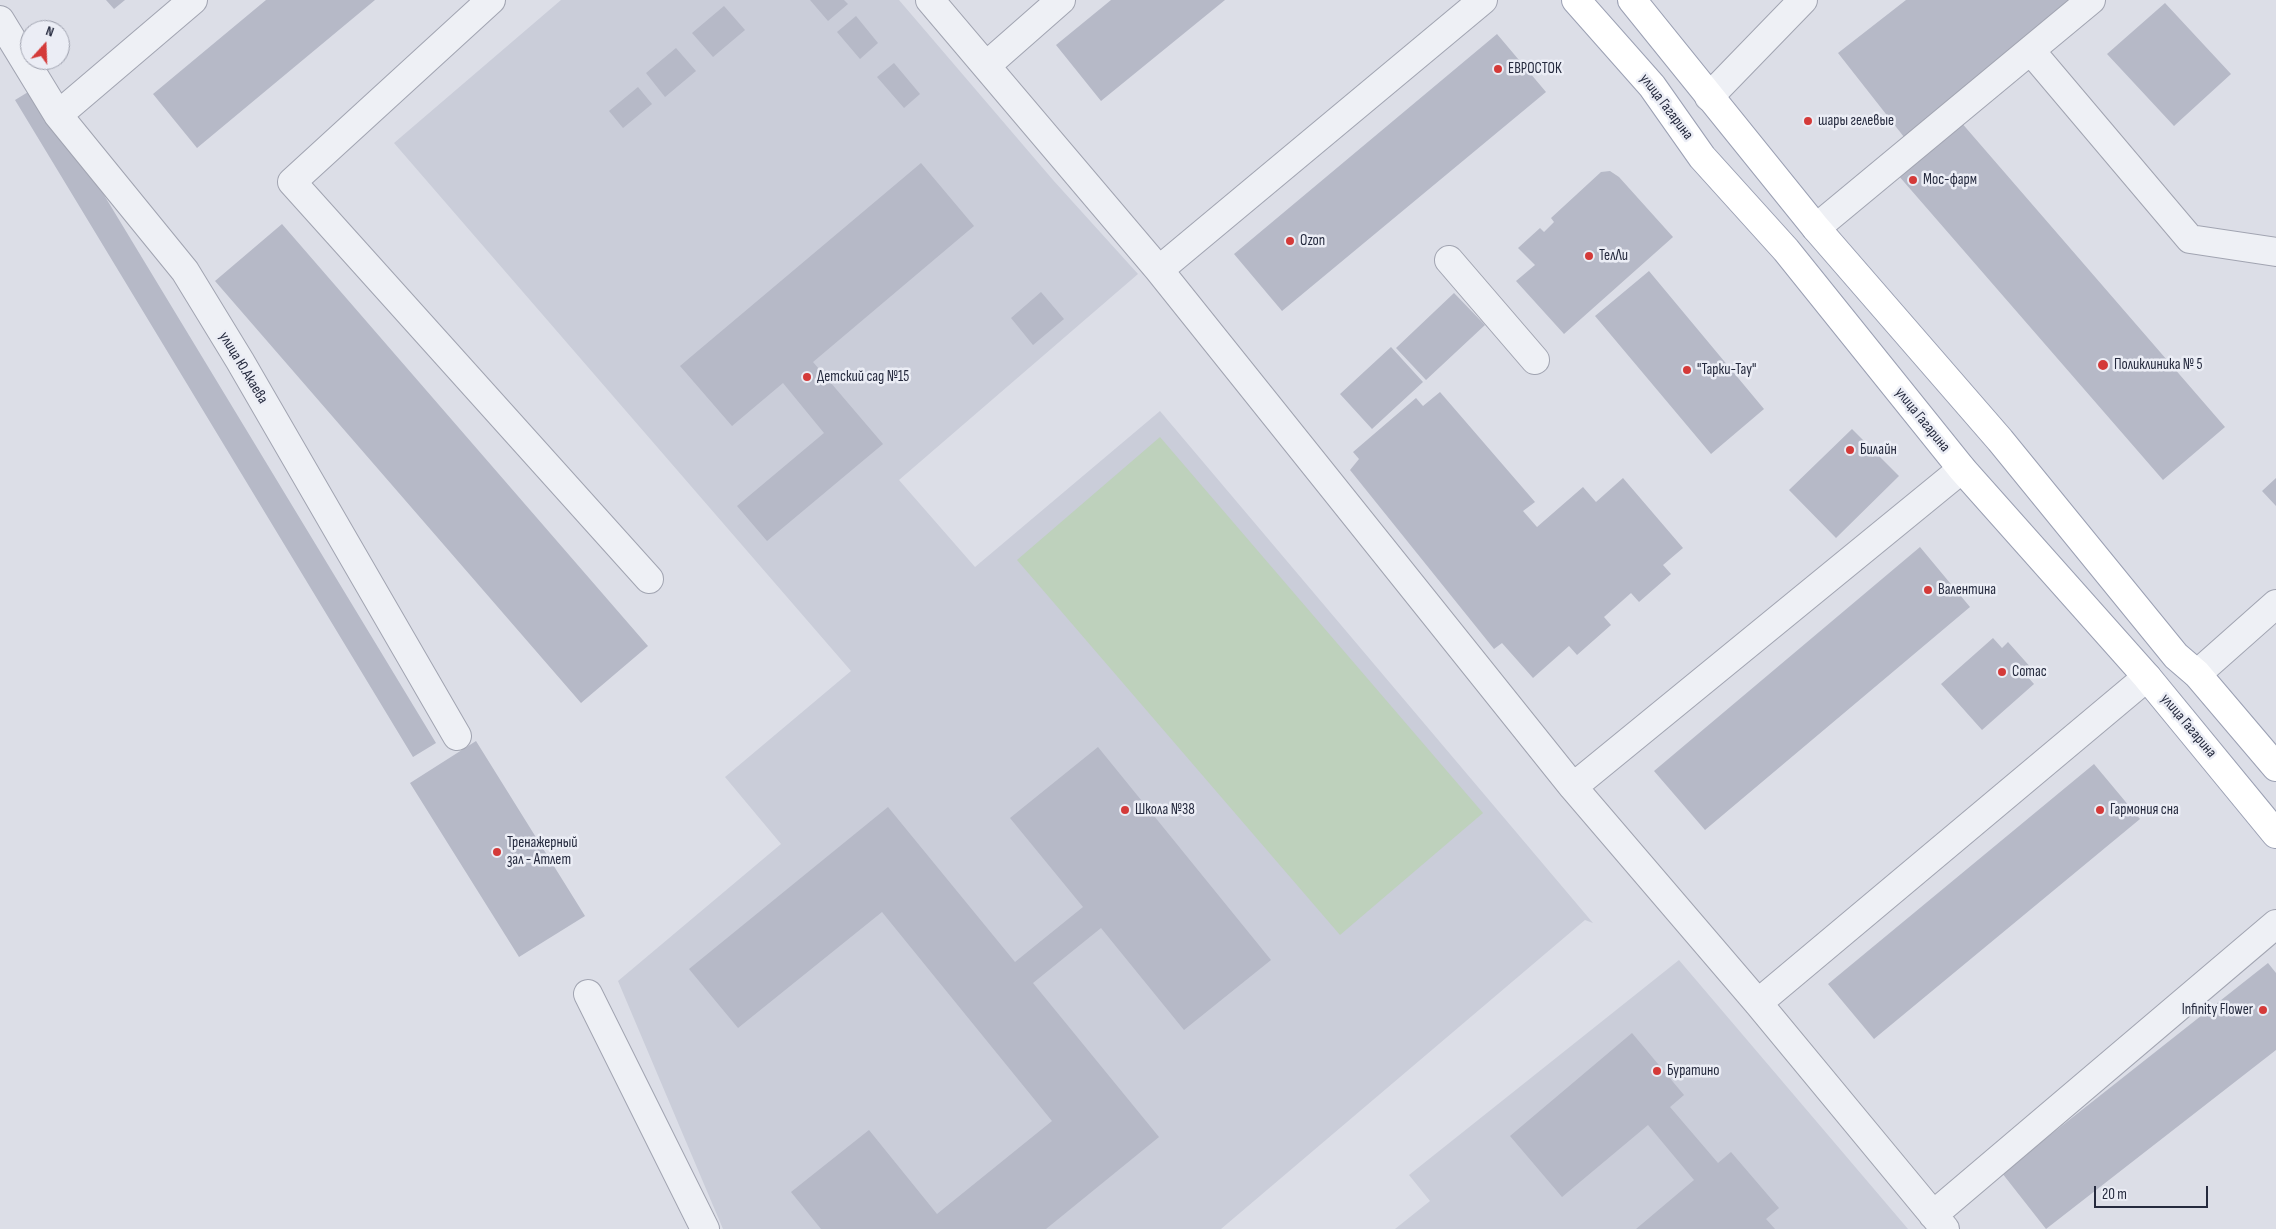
<!DOCTYPE html>
<html>
<head>
<meta charset="utf-8">
<style>
	body { margin:0 }
	#map { position:relative; width:2276px; height:1229px; overflow:hidden; background:#dcdee7; font-family:"Sofia Sans Condensed",sans-serif }
	canvas { display:block }
	.north { position:absolute; left:20px; top:20px; width:50px; height:50px; box-sizing:border-box; background:#ebedf5; border:1px solid #9c9fac; border-radius:50%; rotate:20deg; font-size:14px; font-weight:700; line-height:20px; text-align:center; color:#252a3e }
	.north::after { content:''; display:block; margin:auto; width:18px; height:22px; background:#d43a39; clip-path:polygon(50% 0,100% 100%,50% 72%,0 100%) }
	.scale { position:absolute; left:2094px; top:1186px; width:114px; height:22px; box-sizing:border-box; border:2px solid #252a3e; border-top:0; padding-left:6px; font-size:15px; line-height:18px; white-space:nowrap; color:#252a3e; -webkit-text-stroke:4px #ebedf5; paint-order:stroke }
</style>
</head>
<body>
<div id="map">
<canvas width="2276" height="1229"></canvas>
<div class="north">N</div>
<div class="scale">20 m</div>
</div>
<script>
const ctx = document.querySelector('canvas').getContext('2d');
ctx.lineJoin = 'round';
function paint(path, color) { ctx.fillStyle = color; ctx.fill(path, 'evenodd'); }
function stroke(path, color, width, dash) { ctx.strokeStyle = color; ctx.lineWidth = width; ctx.lineCap = dash ? 'butt' : 'round'; ctx.setLineDash(dash || []); ctx.stroke(path); }
function write(font, color, halo, rows, align = 'center') {
  ctx.font = font + ' "Sofia Sans Condensed",sans-serif'; ctx.lineWidth = 5; ctx.setLineDash([]); ctx.textBaseline = 'middle'; ctx.strokeStyle = halo; ctx.fillStyle = color; for (const [text, x, y, turn = 0] of rows) {
    ctx.save(); ctx.translate(x, y); ctx.rotate((+turn || 0) * Math.PI / 180); ctx.textAlign = isNaN(turn) ? turn : align; if (halo) ctx.strokeText(text, 0, 0); ctx.fillText(text, 0, 0); ctx.restore();
  }
}
paint(new Path2D(`
	M561 0H899L1053 180 1138 274 899 480 975 567 1160 411 1593 923 1585 920 1221 1229H723L618 981 781 844 725 777 851 671 394 143Z
	M1679 960 1908 1229H1395L1430 1201 1409 1175Z`), '#cacdd9');
paint(new Path2D(`
	M1160 437 1483 813 1340 935 1017 560Z`), '#bed1bc');
paint(new Path2D(`
	M106 0H125L114 9Z
	M266 0H375L197 148 153 94Z
	M810 0H844L848 4 828 21Z
	M1111 0H1225L1101 101 1056 45Z
	M1906 0H2077L1904 137 1838 53Z
	M2165 3 2231 74 2174 126 2107 54Z
	M724 6 745 30 713 57 692 33Z
	M856 16 878 43 860 59 837 32Z
	M1497 34 1546 92 1282 311 1234 254Z
	M676 48 696 71 665 97 646 73Z
	M894 63 920 94 904 108 877 77Z
	M38 86 436 743 413 757 15 100Z
	M638 87 652 104 623 128 609 111Z
	M1960 121 2225 427 2163 480 1898 175Z
	M921 163 974 226 813 362 883 444 767 541 737 506 824 433 783 383 732 426 680 366Z
	M1610 171 1619 177 1673 237 1564 334 1516 281 1535 265 1518 248 1540 228 1544 232 1554 222 1551 218 1601 172Z
	M282 224 648 646 581 703 215 281Z
	M1649 271 1764 409 1711 454 1595 316Z
	M1041 292 1064 319 1033 345 1011 318Z
	M1454 293 1485 325 1426 380 1396 348Z
	M1391 347 1423 382 1372 429 1340 394Z
	M1440 392 1535 502 1523 511 1537 527 1583 487 1596 502 1623 478 1683 548 1663 565 1671 574 1639 602 1631 593 1604 617 1611 625 1577 655 1569 646 1533 678 1502 643 1494 649 1350 470 1359 459 1353 452 1416 398 1423 406Z
	M1852 429 1899 476 1836 538 1789 490Z
	M2276 478V506L2262 491Z
	M1920 547 1970 607 1705 830 1654 771Z
	M1993 638 2002 648 2008 642 2033 670 2026 675 2034 684 1982 730 1941 684Z
	M476 741 585 916 519 957 410 783Z
	M1098 747 1271 960 1184 1030 1101 928 1033 983 1159 1137 1046 1229H821L791 1192 869 1130 937 1214 1052 1121 882 912 738 1028 689 969 888 807 1015 962 1083 907 1010 818Z
	M2094 764 2140 819 1874 1039 1828 984Z
	M2268 963 2276 973V1050L2046 1229 2002 1173Z
	M1632 1033 1684 1095 1670 1107 1718 1163 1731 1152 1779 1208 1766 1219 1775 1229H1636L1694 1180 1648 1125 1562 1197 1510 1136Z`), '#b6b9c7');
const minor = new Path2D(`
	M491 0 292 182 649 579
	M930 0 1159 270 1573 787 1758 1003 1945 1229
	M0 20 58 115 185 271 240 361 457 736
	M2031 51 2190 239 2276 252
	M987 65 1061 0
	M1709 97 1803 0
	M58 115 193 0
	M1816 228 2091 0
	M1449 260 1535 360
	M1159 270 1483 0
	M2197 674 2276 604
	M1573 787 1962 469
	M588 994 705 1229
	M1758 1003 2147 677
	M1933 1215 2276 924`);
const major = new Path2D(`
	M1576 0 1652 86 1702 157 1786 250 1962 469 2147 677 2276 834
	M1632 0 1816 228 2000 440 2176 656 2197 674 2276 767`);
stroke(minor, '#a1a4b1', 30);
stroke(major, '#9ba0b3', 30);
stroke(minor, '#eef0f5', 28);
stroke(major, '#fff', 28);
for (const [x, y, r, color] of [
	[1498,69,5,"#d43a39"],
	[1808,121,5,"#d43a39"],
	[1913,180,5,"#d43a39"],
	[1290,241,5,"#d43a39"],
	[1589,256,5,"#d43a39"],
	[2103,365,6,"#d43a39"],
	[1687,370,5,"#d43a39"],
	[807,377,5,"#d43a39"],
	[1850,450,5,"#d43a39"],
	[1928,590,5,"#d43a39"],
	[2002,672,5,"#d43a39"],
	[1125,810,5,"#d43a39"],
	[2100,810,5,"#d43a39"],
	[497,852,5,"#d43a39"],
	[2263,1010,5,"#d43a39"],
	[1657,1071,5,"#d43a39"]
]) { const dot = new Path2D(); dot.arc(x, y, r, 0, 2 * Math.PI); ctx.fillStyle = color; ctx.fill(dot); stroke(dot, '#ebedf5', 2); }
write('15px', '#252a3e', '#ebedf5', [
	["ЕВРОСТОК",1508,69],
	["шары гелевые",1818,121],
	["Мос-фарм",1923,180],
	["Ozon",1300,241],
	["ТелЛи",1599,256],
	["Поликлиника № 5",2114,365],
	["\"Тарки-Тау\"",1697,370],
	["Детский сад №15",817,377],
	["Билайн",1860,450],
	["Валентина",1938,590],
	["Сотас",2012,672],
	["Школа №38",1135,810],
	["Гармония сна",2110,810],
	["Тренажерный",507,843],
	["зал - Атлет",507,860],
	["Infinity Flower",2253,1010,"right"],
	["Буратино",1667,1071]
], 'left');
write('15px', '#252a3e', '#ebedf5', [
	["улица Гагарина",1666,107,53],
	["улица Ю.Акаева",243,368,59],
	["улица Гагарина",1922,420,51],
	["улица Гагарина",2188,726,50]
]);
</script>
</body>
</html>
